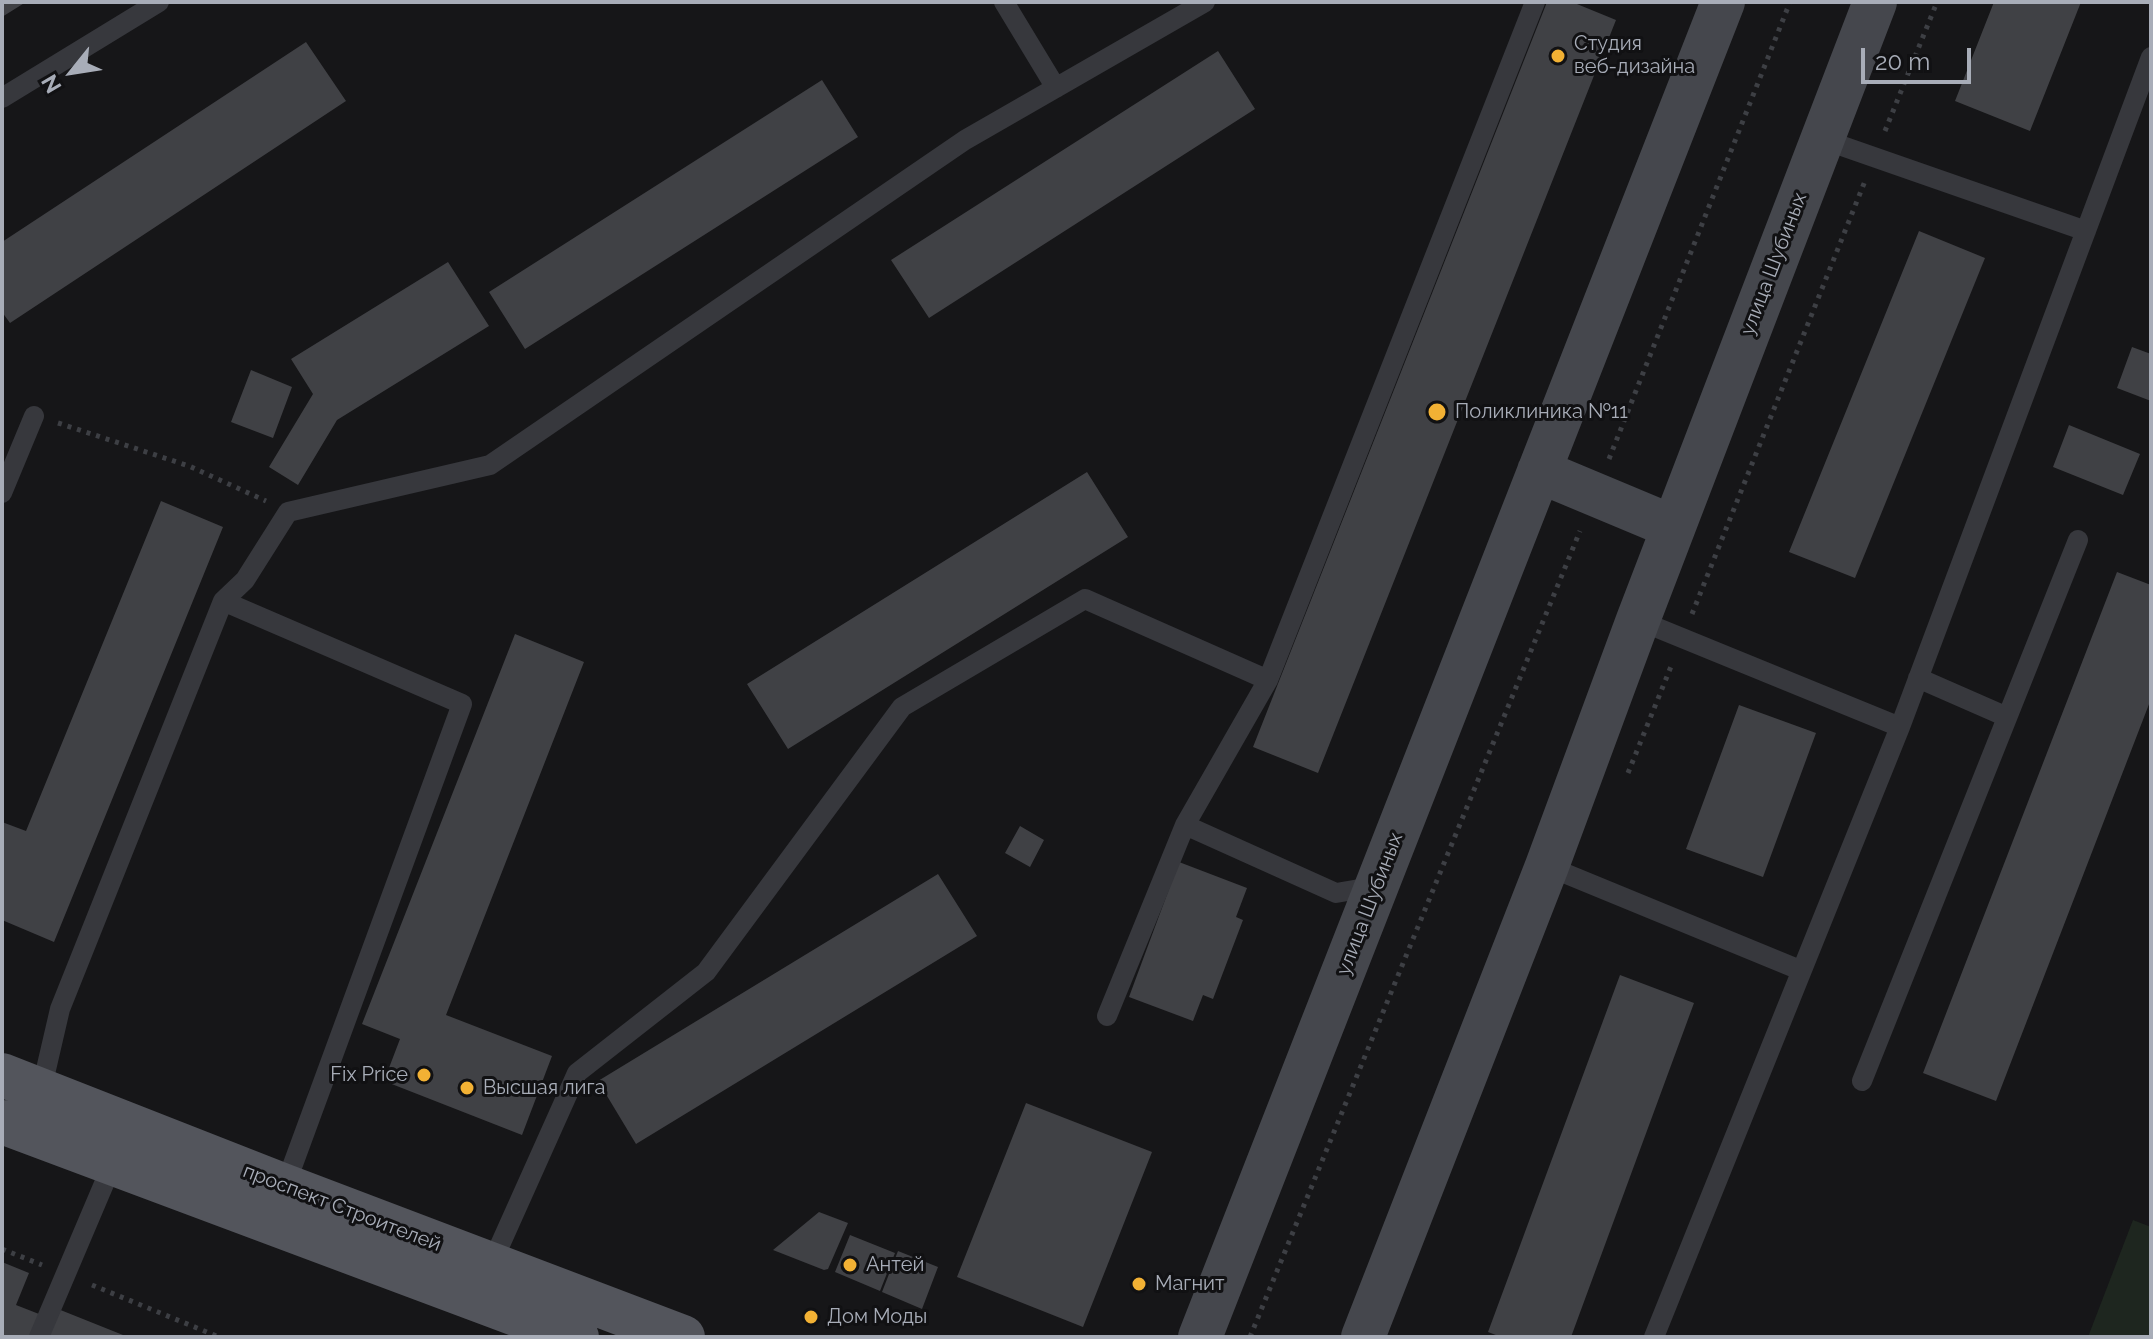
<!DOCTYPE html>
<html>
<head>
<meta charset="utf-8">
<style>
	body { margin:0 }
	#map { position:relative; width:2153px; height:1339px; overflow:hidden; background:#161618; font-family:Raleway,sans-serif }
	canvas { display:block }
	.frame { position:absolute; inset:0; border:4px solid #a8adb8; pointer-events:none }
	.north { position:absolute; left:32px; top:32px; width:80px; height:80px; -webkit-text-stroke:6px #111113; paint-order:stroke; rotate:240deg; font-size:22px; font-weight:700; line-height:32px; text-align:center; color:#a8adb8 }
	.north::after { content:''; display:block; margin:auto; width:28px; height:36px; background:#a8adb8; clip-path:polygon(50% 0,100% 100%,50% 72%,0 100%) }
	.scale { position:absolute; left:1861px; top:48px; width:110px; height:36px; box-sizing:border-box; border:4px solid #a8adb8; border-top:0; padding-left:10px; font-size:24px; line-height:28px; white-space:nowrap; color:#a8adb8; -webkit-text-stroke:6px #111113; paint-order:stroke }
</style>
</head>
<body>
<div id="map">
<canvas width="2153" height="1339"></canvas>
<div class="frame"></div>
<div class="north">N</div>
<div class="scale">20 m</div>
</div>
<script>
const ctx = document.querySelector('canvas').getContext('2d');
ctx.lineJoin = 'round';
function paint(path, color) { ctx.fillStyle = color; ctx.fill(path, 'evenodd'); }
function stroke(path, color, width, dash) { ctx.strokeStyle = color; ctx.lineWidth = width; ctx.lineCap = dash ? 'butt' : 'round'; ctx.setLineDash(dash || []); ctx.stroke(path); }
function write(font, color, halo, rows, align = 'center') {
  ctx.font = font + ' Raleway,sans-serif'; ctx.lineWidth = 6; ctx.setLineDash([]); ctx.textBaseline = 'middle'; ctx.strokeStyle = halo; ctx.fillStyle = color; for (const [text, x, y, turn = 0] of rows) {
    ctx.save(); ctx.translate(x, y); ctx.rotate((+turn || 0) * Math.PI / 180); ctx.textAlign = isNaN(turn) ? turn : align; if (halo) ctx.strokeText(text, 0, 0); ctx.fillText(text, 0, 0); ctx.restore();
  }
}
paint(new Path2D(`
	M2133 1220 2151 1227V1337H2088Z`), '#1e261f');
paint(new Path2D(`
	M2 2H26L2 17Z
	M1547 2H1572L1616 20 1318 773 1253 747Z
	M1994 2H2081L2030 131 1955 101Z
	M306 42 346 101 10 323 2 312V242Z
	M1218 51 1255 109 929 318 891 260Z
	M822 80 858 137 525 349 489 292Z
	M1919 231 1985 258 1855 578 1789 552Z
	M448 262 489 326 337 420 298 485 269 467 313 394 291 359Z
	M2132 347 2151 354V401L2117 388Z
	M251 370 292 387 273 438 231 422Z
	M2069 425 2140 454 2123 495 2053 467Z
	M1087 472 1128 537 788 749 747 684Z
	M161 501 223 527 54 942 2 920V822L26 831Z
	M2117 572 2151 585V699L1996 1101 1923 1073Z
	M515 634 584 662 446 1015 552 1056 522 1135 384 1081 400 1039 362 1024Z
	M1739 705 1816 733 1763 877 1686 849Z
	M1020 826 1044 840 1030 867 1005 853Z
	M1179 862 1247 888 1236 917 1243 920 1213 999 1203 995 1193 1021 1129 997Z
	M938 874 977 936 636 1144 598 1081Z
	M1620 975 1694 1003 1571 1337H1501L1488 1332Z
	M1026 1103 1152 1152 1083 1327 957 1277Z
	M819 1212 848 1223 828 1269 824 1270 773 1250Z
	M850 1235 895 1253 880 1291 835 1272Z
	M898 1251 938 1267 922 1309 882 1292Z
	M2 1262 29 1273 16 1305 39 1314 30 1337H2Z
	M53 1307 128 1337H41Z`), '#404145');
stroke(new Path2D(`
	M1885 131 1937 2
	M58 423 189 466 266 501
	M1609 459 1790 2
	M1692 614 1865 181
	M1628 773 1672 664
	M2 1249 42 1265
	M92 1285 219 1337
	M1250 1337 1580 531`), '#3d3f44', 5, [4, 6]);
stroke(new Path2D(`
	M1004 2 1056 88
	M2 98 159 2
	M1822 139 2086 231
	M2 493 34 416
	M223 601 462 704 285 1186
	M1638 620 1900 727
	M1918 678 2007 717
	M1185 825 1336 893 1377 886
	M1547 866 1800 970
	M1107 1016 1185 825 1268 680 1535 2
	M1862 1081 2078 540
	M41 1091 60 1009 223 601 245 580 288 512 490 465 965 140 1205 2
	M491 1265 577 1073 706 972 902 707 1085 599 1268 680
	M39 1337 112 1165
	M1654 1337 1900 727 2151 57`), '#37383d', 20);
stroke(new Path2D(`
	M1539 471 1673 527
	M1200 1337 1723 2
	M1363 1337 1547 866 1638 620 1875 2`), '#45474d', 44);
stroke(new Path2D(`
	M2 1075 285 1186 683 1337
	M2 1122 577 1337`), '#53555c', 44);
for (const [x, y, r, color] of [
	[1558,56,8,"#f2b134"],
	[1437,412,10,"#f2b134"],
	[424,1075,8,"#f2b134"],
	[467,1088,8,"#f2b134"],
	[850,1265,8,"#f2b134"],
	[1139,1284,8,"#f2b134"],
	[811,1317,8,"#f2b134"]
]) { const dot = new Path2D(); dot.arc(x, y, r, 0, 2 * Math.PI); ctx.fillStyle = color; ctx.fill(dot); stroke(dot, '#111113', 3); }
write('20px', '#a8adb8', '#111113', [
	["Студия",1574,44],
	["веб-дизайна",1574,67],
	["Поликлиника №11",1455,412],
	["Fix Price",408,1075,"right"],
	["Высшая лига",483,1088],
	["Антей",866,1265],
	["Магнит",1155,1284],
	["Дом Моды",827,1317]
], 'left');
write('20px', '#a8adb8', '#111113', [
	["улица Шубиных",1774,264,-69],
	["улица Шубиных",1370,904,-69],
	["проспект Строителей",342,1208,21]
]);
</script>
</body>
</html>
